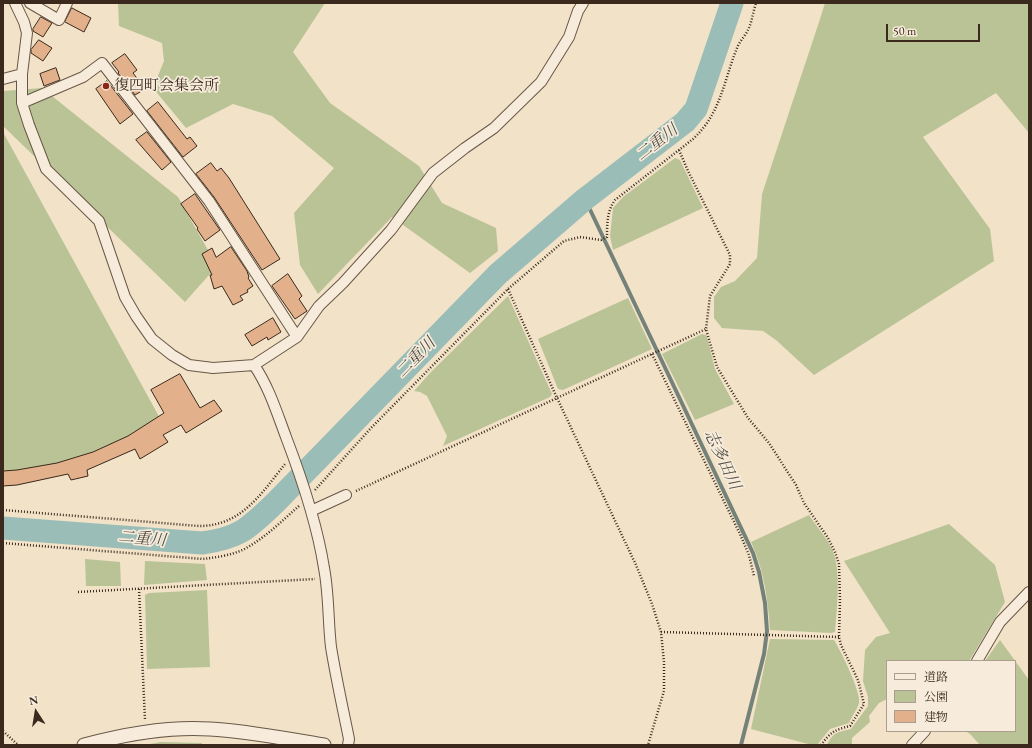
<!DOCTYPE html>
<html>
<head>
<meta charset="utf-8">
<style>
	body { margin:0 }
	#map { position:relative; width:1032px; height:748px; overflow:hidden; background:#f2e2c8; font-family:"EB Garamond","Noto Serif JP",serif }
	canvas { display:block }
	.frame { position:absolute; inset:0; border:4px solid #3a291c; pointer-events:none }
	.legend { position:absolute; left:886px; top:660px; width:130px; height:72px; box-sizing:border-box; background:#f7ecdb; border:1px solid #ab9e8f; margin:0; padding:5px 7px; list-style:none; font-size:12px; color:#3a291c }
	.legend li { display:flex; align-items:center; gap:8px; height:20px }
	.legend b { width:20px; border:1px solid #ab9e8f }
	.north { position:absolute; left:16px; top:692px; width:40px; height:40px; -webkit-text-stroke:3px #f7ecdb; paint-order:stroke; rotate:348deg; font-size:11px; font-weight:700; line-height:16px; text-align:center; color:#3a291c }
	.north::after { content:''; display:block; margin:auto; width:14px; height:18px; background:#3a291c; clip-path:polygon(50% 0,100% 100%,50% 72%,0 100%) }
	.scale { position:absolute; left:886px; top:24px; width:94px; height:18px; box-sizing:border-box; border:2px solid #3a291c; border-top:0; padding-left:5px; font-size:12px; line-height:14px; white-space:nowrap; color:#3a291c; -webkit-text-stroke:3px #f7ecdb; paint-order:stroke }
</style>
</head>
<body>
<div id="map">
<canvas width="1032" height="748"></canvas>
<div class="frame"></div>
<ul class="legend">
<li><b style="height:5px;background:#f7ecdb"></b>道路</li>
<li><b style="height:11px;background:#bac396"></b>公園</li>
<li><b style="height:11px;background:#e2b08b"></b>建物</li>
</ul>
<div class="north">N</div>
<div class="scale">50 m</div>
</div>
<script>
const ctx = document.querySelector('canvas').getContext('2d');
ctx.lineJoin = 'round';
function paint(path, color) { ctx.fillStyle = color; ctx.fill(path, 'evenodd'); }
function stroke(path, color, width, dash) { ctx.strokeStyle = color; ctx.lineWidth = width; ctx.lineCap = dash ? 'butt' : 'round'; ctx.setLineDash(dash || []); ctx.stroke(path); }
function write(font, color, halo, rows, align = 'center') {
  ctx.font = font + ' "EB Garamond","Noto Serif JP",serif'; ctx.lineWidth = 3.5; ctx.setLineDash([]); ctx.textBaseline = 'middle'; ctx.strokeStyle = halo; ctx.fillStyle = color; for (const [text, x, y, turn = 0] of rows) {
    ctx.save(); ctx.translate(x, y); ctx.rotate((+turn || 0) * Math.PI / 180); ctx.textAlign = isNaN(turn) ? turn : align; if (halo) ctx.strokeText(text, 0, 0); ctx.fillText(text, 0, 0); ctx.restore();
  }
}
paint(new Path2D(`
	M118 3H325L293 52 330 103 419 166 442 203 496 228 498 251 470 273 392 217 318 294 300 265 294 213 334 168 272 116 233 104 186 128 153 88 164 61 162 43 119 26Z
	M825 3H1029V133L996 93 923 137 990 229 994 261 814 375 776 340 763 331 722 328 714 318V297L721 287 735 281 757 258 762 194 820 19Z
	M42 88 178 197 217 266 185 302 3 126V91Z
	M3 132 162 422 157 425 168 442 140 459 135 449 87 470 88 476 71 480 68 474 17 485 3 486Z
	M675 158 680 160 703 208 613 250 610 236 613 208 623 197Z
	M508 296 552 394 550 397 443 446 447 436 427 396 420 392 414 391 429 374Z
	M628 298 652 349 563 390 558 389 538 339Z
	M702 334 706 335 707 337 715 369 734 404 695 420 662 354Z
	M809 515C817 527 827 538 833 551 841 572 837 609 835 632L831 633 770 630C768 600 764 570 751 542Z
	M949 524 995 565 1005 602 969 661H887V699L879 703 869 716 870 722 852 738V745H827C833 732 838 732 851 729L868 706V697L863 681 865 650 876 637 890 633 844 561Z
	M85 559 120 562 121 586H86Z
	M145 561 205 564 207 580 144 585Z
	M207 590 210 667 147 669 145 595 149 593Z
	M770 639 834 640C840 649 862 694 859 703 857 710 852 716 849 723L830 729 817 745H812L751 729Z
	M1000 640 1029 680V745H980L970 734 965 731H1015V661H985Z
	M161 742 202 743V745H150V744Z`), '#bac396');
stroke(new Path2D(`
	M585 199 753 553 759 572 765 603 767 631 764 654 741 745`), '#748279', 4);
stroke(new Path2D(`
	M3 528 202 543C240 538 249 528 276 502L498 274 585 199 685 122 696 109 732 3`), '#9bbdb7', 23);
const building = new Path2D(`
	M72 8 91 18 84 32 65 22Z
	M41 17 52 23 43 37 33 31V29Z
	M39 40 52 48 43 61 31 53V50Z
	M125 54 137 70 133 73 145 89 135 95 118 73 119 72 112 63Z
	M56 68 60 80 44 86 40 74Z
	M107 81 133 114 120 124 96 89Z
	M158 102 187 139 190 137 197 146 183 157 147 111Z
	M147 132 171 162 162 170 136 140Z
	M211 163 217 171 221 168 229 178 280 259 262 270 214 197 196 174Z
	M195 194 220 230 205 241 197 229 198 228 181 204Z
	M231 247 247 271 249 277 248 278 253 286 247 290 248 292 240 296 243 300 233 305 222 286 214 289 210 275H212L202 254 212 248 216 257Z
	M288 274 302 296 299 299 307 311 295 319 272 286Z
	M273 318 281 332 268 340 267 337 252 346 245 335Z
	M180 374 200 408 214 400 222 411 186 433 181 425 163 435 168 442 140 459 135 449 87 470 88 476 71 480 68 474 17 485 3 486V471L17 470 57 463 93 452 128 436 164 413 151 390Z`);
paint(building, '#e2b08b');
stroke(building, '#3a291c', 1);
const minor = new Path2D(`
	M15 3 24 22 27 33 22 74V103L29 125 46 169 99 221 125 297 136 316 152 339 172 355 189 365 213 368 254 365 297 337 319 306 343 283 391 230 433 173 465 148 494 128 541 82 569 37 578 11 583 3
	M30 3 59 20 67 3
	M3 79 22 74
	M22 103 83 77 102 63 209 201 297 337
	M254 365C269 387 277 413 286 437 302 479 317 523 324 568 329 594 328 621 331 647 336 678 343 709 349 739L348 745
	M311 511 346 495
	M977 661 1000 622 1029 592
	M912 745 925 731`);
const tertiary = new Path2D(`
	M84 745C125 734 167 726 210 729 248 731 286 739 324 745`);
stroke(minor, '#685747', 12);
stroke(tertiary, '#685747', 15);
stroke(new Path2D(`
	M679 150 688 171 730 255V264L710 296 706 329 717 367 748 418 769 443 796 485 804 503 828 538 835 552 839 564 840 600 839 637 841 645 858 680 864 704 850 726C834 730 831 732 821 745
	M508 289 557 398 636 565 652 604 661 632 664 662V691L648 745
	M652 354 740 534 749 555 754 576
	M315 490 371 428 508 289 564 241 580 237 601 240 607 237C607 224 607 211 615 200L693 139C721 113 723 83 737 48 739 42 745 36 748 30 752 22 753 12 756 3
	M356 491 706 329
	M3 510 199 526C207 526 215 525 223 522 250 513 268 485 285 464
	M3 543 203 559C218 557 235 555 248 547 267 536 283 520 299 506
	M139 589 145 720
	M78 592 315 579
	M661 632 839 637
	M3 731 18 745`), '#3a291c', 2.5, [1, 2]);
stroke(minor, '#f7ecdb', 10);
stroke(tertiary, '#f7ecdb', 13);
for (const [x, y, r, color] of [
	[106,86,4,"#8f2418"]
]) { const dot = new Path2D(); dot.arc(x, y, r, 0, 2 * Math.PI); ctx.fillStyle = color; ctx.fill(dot); stroke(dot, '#f7ecdb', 1.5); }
write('15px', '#3a291c', '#f7ecdb', [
	["復四町会集会所",114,86]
], 'left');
write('italic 16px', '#524e43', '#f7ecdb', [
	["二重川",657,143,-38],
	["二重川",416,358,-46],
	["志多田川",722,460,65],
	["二重川",142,539,5]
]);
</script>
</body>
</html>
